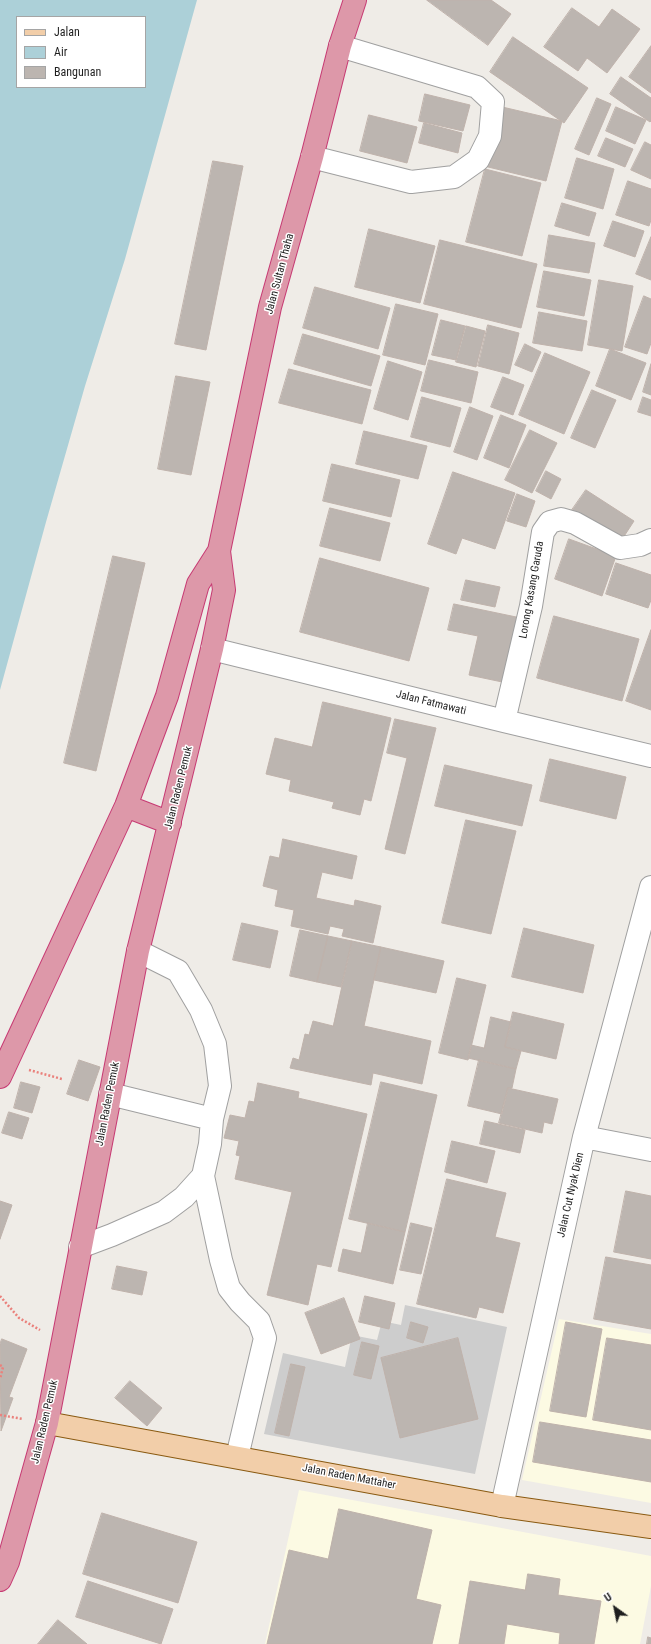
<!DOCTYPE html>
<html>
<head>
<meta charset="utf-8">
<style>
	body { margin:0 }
	#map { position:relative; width:651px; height:1644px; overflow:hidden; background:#efece7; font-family:"Roboto Condensed",sans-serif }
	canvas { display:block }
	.legend { position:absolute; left:16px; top:16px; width:130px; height:72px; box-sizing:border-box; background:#fff; border:1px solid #a5a5a5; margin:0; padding:5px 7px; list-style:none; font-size:12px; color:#1f1f1f }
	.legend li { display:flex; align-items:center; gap:8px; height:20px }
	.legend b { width:20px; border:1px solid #a5a5a5 }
	.north { position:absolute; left:595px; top:1588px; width:40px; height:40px; -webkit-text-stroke:3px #fff; paint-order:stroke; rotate:327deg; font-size:11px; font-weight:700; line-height:16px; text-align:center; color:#1f1f1f }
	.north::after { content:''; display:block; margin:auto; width:14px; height:18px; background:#1f1f1f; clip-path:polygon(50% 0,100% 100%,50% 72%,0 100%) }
</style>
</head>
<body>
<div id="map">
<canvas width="651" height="1644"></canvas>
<ul class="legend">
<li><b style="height:5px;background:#f2cea9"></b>Jalan</li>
<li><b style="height:11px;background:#acd0d8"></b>Air</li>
<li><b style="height:11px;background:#bcb5b0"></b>Bangunan</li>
</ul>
<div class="north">U</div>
</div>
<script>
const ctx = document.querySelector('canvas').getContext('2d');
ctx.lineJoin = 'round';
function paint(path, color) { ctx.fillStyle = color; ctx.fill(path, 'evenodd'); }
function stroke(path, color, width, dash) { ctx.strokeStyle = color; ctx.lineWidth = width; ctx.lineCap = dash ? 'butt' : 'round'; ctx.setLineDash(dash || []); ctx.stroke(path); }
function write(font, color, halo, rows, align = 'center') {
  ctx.font = font + ' "Roboto Condensed",sans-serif'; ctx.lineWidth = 3; ctx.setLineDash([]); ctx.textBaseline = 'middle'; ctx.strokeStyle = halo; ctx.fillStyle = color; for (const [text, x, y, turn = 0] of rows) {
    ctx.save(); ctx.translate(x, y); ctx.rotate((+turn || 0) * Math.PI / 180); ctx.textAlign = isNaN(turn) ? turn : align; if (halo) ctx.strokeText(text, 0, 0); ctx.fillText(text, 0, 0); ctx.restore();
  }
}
paint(new Path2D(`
	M559 1319 651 1334V1503L522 1480Z
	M299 1490 651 1556V1586L640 1644H265Z`), '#fcfae3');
paint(new Path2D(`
	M405 1305 507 1327 475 1474 264 1434 283 1353 345 1367 352 1335 377 1340 382 1321 401 1325Z`), '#cdcdcd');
paint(new Path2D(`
	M0 0H197L125 259 85 386 46 522 0 690ZM17 17H145V87H17Z`), '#acd0d8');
const building = new Path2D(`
	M427 0H491L511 14 488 45Z
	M572 8 599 27 612 9 640 29 607 73 587 58 578 71 544 47Z
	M513 37 588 88 564 123 490 72Z
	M651 46V93L629 77Z
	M621 77 651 98V121L650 122 610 94Z
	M425 94 470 105 463 131 419 121Z
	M597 98 611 104 589 155 575 149Z
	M498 106 562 121 546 181 484 166Z
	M616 107 646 120 635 144 606 131Z
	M369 115 417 127 407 163 360 151Z
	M424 123 462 133 458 153 419 143Z
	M606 138 633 149 625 167 598 156Z
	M645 142 651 145V179L631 170Z
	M577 158 614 169 603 209 565 198Z
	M213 161 243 166 206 350 175 344Z
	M485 169 541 183 522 256 466 242Z
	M628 181 651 189V220L649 226 616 215Z
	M562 203 596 213 589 236 555 226Z
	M613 221 644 231 635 257 604 246Z
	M369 229 435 246 420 303 355 287Z
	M549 235 595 243 589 273 544 266Z
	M651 237V280L636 274Z
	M440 240 537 264 521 328 424 304Z
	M544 271 591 280 584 316 537 307Z
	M599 280 633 286 622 351 588 345Z
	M315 287 390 308 378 349 303 328Z
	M644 296 651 299V343L647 354 625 347Z
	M396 304 438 314 425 365 383 355Z
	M539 312 587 321 582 351 533 343Z
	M441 320 465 326 456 360 432 355Z
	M488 325 519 333 509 374 478 366Z
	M466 326 485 331 476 367 456 362Z
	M303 334 380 356 371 386 294 364Z
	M525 344 541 352 532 372 515 365Z
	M610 349 646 363 631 400 596 386Z
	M545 353 590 372 564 434 519 415Z
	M429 360 478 372 471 403 421 391Z
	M388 361 422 372 408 420 374 409Z
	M651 364V395L643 392Z
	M289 369 371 390 362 424 279 403Z
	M176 376 210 382 191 475 158 469Z
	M503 377 524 385 513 415 491 407Z
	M592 390 616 400 595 448 571 438Z
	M422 397 461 408 450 447 411 437Z
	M643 397 651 400V416L638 412Z
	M470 407 493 416 477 460 454 452Z
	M501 415 526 425 509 468 484 458Z
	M530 430 557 443 532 493 505 480Z
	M364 431 427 446 418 479 356 464Z
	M332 464 400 480 391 517 323 501Z
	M546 471 561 479 551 499 536 491Z
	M453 472 515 493 495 549 462 538 456 554 428 544Z
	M586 490 634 521 621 541 572 510Z
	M517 494 535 501 526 527 507 521Z
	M330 508 390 523 380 561 320 546Z
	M569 539 616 556 602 596 555 579Z
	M113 556 145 563 96 771 64 763Z
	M320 558 429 588 409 661 300 632Z
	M616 563 651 575V600L648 608 606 594Z
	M466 580 500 587 495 607 461 600Z
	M454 604 521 618 507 683 469 675 478 636 448 630Z
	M554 616 639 639 622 701 537 678Z
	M651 630V710L626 701Z
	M323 702 391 718 371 801 364 799 360 815 332 808 334 802 289 791 291 780 266 774 275 738 312 747Z
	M395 719 436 728 405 854 385 849 407 758 387 753Z
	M550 759 626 777 616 819 540 801Z
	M445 765 532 785 522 826 435 806Z
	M466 820 516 831 491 934 442 923Z
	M283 839 357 856 352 879 322 872 316 898 354 906 355 900 381 906 373 943 342 936 344 929 330 926 328 934 291 926 294 910 275 906 278 890 263 886 270 856 279 858Z
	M242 923 278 931 270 968 233 960Z
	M524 928 594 945 583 993 512 977Z
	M300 930 328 936 317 982 290 976Z
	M328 936 352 941 341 987 317 982Z
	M352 941 381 947 364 1026 431 1041 422 1084 373 1073 371 1085 290 1068 293 1058 299 1060 305 1034 309 1035 313 1021 333 1026Z
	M381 947 444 961 436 993 374 980Z
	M457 978 486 985 468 1060 439 1053Z
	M513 1012 564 1024 556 1059 505 1047Z
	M491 1017 511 1022 505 1047 521 1051 516 1069 468 1058 471 1045 484 1048Z
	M79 1060 100 1067 88 1101 67 1094Z
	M479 1060 516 1069 512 1088H508L502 1114 468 1106Z
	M21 1082 40 1087 32 1113 14 1108Z
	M381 1082 437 1095 405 1232 349 1219Z
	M258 1083 299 1092 298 1098 367 1114 331 1267 317 1264 308 1305 267 1295 292 1192 235 1179 240 1156 236 1155 239 1141 224 1138 230 1115 245 1118 249 1101 254 1102Z
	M508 1088 558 1099 552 1124 544 1122 542 1133 499 1123Z
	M9 1112 29 1118 22 1139 2 1133Z
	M485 1121 525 1130 520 1153 480 1144Z
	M452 1141 495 1151 487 1183 445 1172Z
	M447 1179 506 1193 495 1237 520 1243 503 1313 479 1307 476 1318 417 1304Z
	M626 1191 651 1196V1259L614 1252Z
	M0 1201 12 1205 0 1239Z
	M368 1223 405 1232 393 1284 338 1271 343 1249 361 1253Z
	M411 1223 432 1228 421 1274 400 1270Z
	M606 1257 651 1265V1329L594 1319Z
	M117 1266 147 1272 142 1295 112 1289Z
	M365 1296 395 1303 389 1329 359 1322Z
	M344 1298 360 1339 321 1354 305 1313Z
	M411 1322 428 1327 423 1343 407 1338Z
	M566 1322 602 1329 586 1417 550 1411Z
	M458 1338 478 1419 400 1438 381 1358Z
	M607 1338 651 1345V1430L593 1420Z
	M2 1339 27 1349 9 1397 13 1398 1 1431 0 1344Z
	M362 1342 379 1346 371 1379 354 1375Z
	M291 1364 305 1367 289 1436 275 1433Z
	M130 1381 162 1408 147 1426 115 1398Z
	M540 1422 651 1440V1482L533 1462Z
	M339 1509 432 1530 416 1599 441 1605 432 1644H267L289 1550 328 1559Z
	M102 1513 197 1542 178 1603 83 1574Z
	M528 1574 560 1579 558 1595 601 1601 594 1644H559L560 1633 507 1624 504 1644H459L470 1581 525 1590Z
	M88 1581 173 1609 161 1644 76 1617Z
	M58 1620 87 1644H38Z
	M648 1637 651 1638V1644H647Z`);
paint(building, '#bcb5b0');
stroke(building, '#bfb2ab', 1);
const minor = new Path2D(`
	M312 157 411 182 454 177 478 160 490 136 493 102 477 87 340 46
	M212 649 504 721 651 756
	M504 721 531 606 543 532 550 522 561 519 575 523 620 548 640 545 651 540
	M110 1094 212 1119
	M584 1137 651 1150
	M203 1176 221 1260 229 1288 240 1302 259 1321 265 1338 237 1457
	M80 1247 112 1235 164 1212 184 1197 203 1176 210 1144 212 1119 220 1086 215 1044 201 1010 178 971 138 951
	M502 1506 584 1137 651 887`);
const major = new Path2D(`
	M47 1423 502 1506 651 1527`);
const highway = new Path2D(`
	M126 806 170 823
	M0 1077 126 806 167 696 198 584 219 551
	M0 1580 8 1562 47 1423 138 951 212 649 224 590 219 551 270 307 312 157 340 46 355 0`);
stroke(minor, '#a0a0a0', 24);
stroke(major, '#8a5a11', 24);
stroke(highway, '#c73a73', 24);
stroke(new Path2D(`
	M29 1070 62 1079
	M0 1296 19 1318 40 1330
	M0 1365 3 1367 0 1379
	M0 1415 23 1419`), '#ea817c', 2.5, [2, 2]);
stroke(minor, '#fff', 22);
stroke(major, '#f2cea9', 22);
stroke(highway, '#dd98a9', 22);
write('11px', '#1f1f1f', '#fff', [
	["Jalan Sultan Thaha",280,274,-75],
	["Lorong Kasang Garuda",532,590,-80],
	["Jalan Fatmawati",431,703,14],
	["Jalan Raden Pemuk",179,788,-76],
	["Jalan Raden Pemuk",108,1104,-79],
	["Jalan Cut Nyak Dien",571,1195,-77],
	["Jalan Raden Pemuk",45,1422,-77],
	["Jalan Raden Mattaher",349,1477,11]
]);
</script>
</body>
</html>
